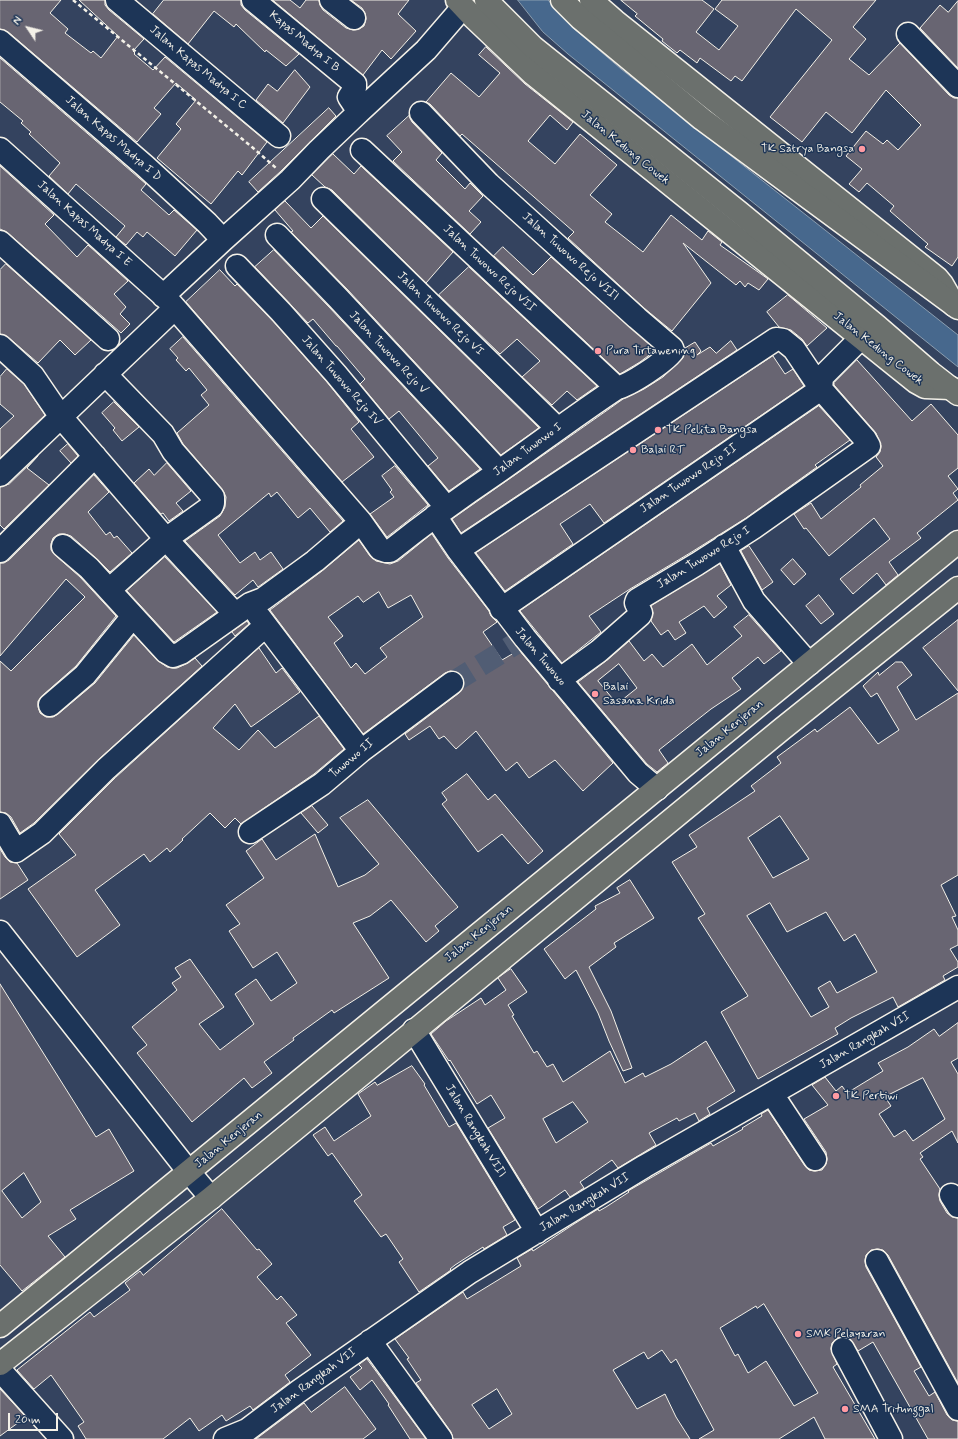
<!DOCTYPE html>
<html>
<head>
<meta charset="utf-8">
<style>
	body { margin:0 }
	#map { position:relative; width:958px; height:1439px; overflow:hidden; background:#34435f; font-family:Mynerve,sans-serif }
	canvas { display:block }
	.north { position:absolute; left:8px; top:8px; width:40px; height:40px; -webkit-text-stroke:3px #1d3557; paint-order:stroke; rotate:305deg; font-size:11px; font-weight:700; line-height:16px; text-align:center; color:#f4f1e8 }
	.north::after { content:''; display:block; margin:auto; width:14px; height:18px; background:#f4f1e8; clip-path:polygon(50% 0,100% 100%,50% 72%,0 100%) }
	.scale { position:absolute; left:8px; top:1413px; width:50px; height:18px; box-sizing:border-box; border:2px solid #f4f1e8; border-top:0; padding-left:5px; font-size:12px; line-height:14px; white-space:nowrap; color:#f4f1e8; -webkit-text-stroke:3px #1d3557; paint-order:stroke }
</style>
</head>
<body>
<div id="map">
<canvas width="958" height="1439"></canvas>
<div class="north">N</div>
<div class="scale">20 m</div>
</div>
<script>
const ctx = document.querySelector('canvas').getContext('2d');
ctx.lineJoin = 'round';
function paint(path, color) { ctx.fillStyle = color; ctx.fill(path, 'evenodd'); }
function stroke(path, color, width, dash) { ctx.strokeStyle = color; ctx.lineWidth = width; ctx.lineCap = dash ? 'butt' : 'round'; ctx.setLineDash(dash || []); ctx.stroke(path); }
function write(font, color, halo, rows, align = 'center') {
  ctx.font = font + ' Mynerve,sans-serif'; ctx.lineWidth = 3; ctx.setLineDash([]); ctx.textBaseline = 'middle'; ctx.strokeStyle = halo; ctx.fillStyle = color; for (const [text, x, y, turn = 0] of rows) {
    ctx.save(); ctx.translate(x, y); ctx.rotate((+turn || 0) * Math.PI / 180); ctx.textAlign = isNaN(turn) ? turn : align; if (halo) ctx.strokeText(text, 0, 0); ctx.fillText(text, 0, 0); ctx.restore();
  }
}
const water = new Path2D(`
	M518 0H548L571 26 621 69 958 335V367L568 54 543 32Z`);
paint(water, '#47688d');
stroke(water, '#8c9fb1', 1);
const building = new Path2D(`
	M0 0H61L50 13 68 29 65 33 91 53 93 51 101 58 118 36 79 0H105V5L109 10 144 39 133 51 135 53 134 54 153 70 165 57 267 142 242 175 238 171 211 204 157 158 181 129 176 124 196 100 176 83 154 108 161 114 137 142 8 32 0 29Z
	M164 0H241V5L245 10 299 54 286 66 266 50 265 52 236 24 234 27 214 11 188 44 153 14Z
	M273 0H290L300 8 306 0H319L320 5 323 10 346 28 353 30 359 29 364 26 366 19 365 13 362 8 351 0H409L398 14 416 31 391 59 382 50 363 75Z
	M621 0H702L714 9 696 32 719 50 738 26 715 9 722 0H876L853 27 866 39 849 59 869 75 900 43 949 95 954 98H958V257L952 266 925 247 928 244 890 211 894 206 867 183 859 192 849 184 862 169 846 156 866 131 883 144 887 140 898 150 921 125 886 90 852 133 826 112 802 142 770 117 832 40 796 9 742 81 735 76 731 81 700 58 697 63 680 50 677 53 662 41 663 39 635 16 637 14Z
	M958 1V68L920 28 940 5 948 12Z
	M486 47 525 84 573 122 567 130 550 115 528 141 555 164 580 134 617 165 590 195 612 214 605 222 643 252 671 215 702 240 708 231 722 242 720 245 768 279 759 290 748 283 745 287 740 281 736 285 683 243 711 283 672 331 645 309 568 238 574 232 462 134 460 136 430 104 426 102 451 73 479 97 500 73 479 55Z
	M0 58 146 184 141 190 169 215 174 210 197 230 175 256 147 232 143 237 137 232 126 245 116 237 125 226 76 184 68 194 49 176 60 163 29 134 31 132 21 123 23 121 0 102Z
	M295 70 310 87 283 123 256 100 268 84 277 91Z
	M329 108 336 116 281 171 258 192 249 182Z
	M409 116 412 122 442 153 436 160 465 189 470 183 483 196 469 211 481 222 470 234 393 161 402 152 387 136Z
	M333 154 354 174 361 166 453 252 426 283 332 190 325 187 312 175Z
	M0 166 54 215 45 224 77 257 88 245 128 281 114 294 126 307 120 314 130 324 121 333 8 233 0 229Z
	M285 201 311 228 323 216 539 428 501 455 347 289 291 232 293 231 275 210Z
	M503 247 533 275 551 257 656 350 640 362 620 374 494 256Z
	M274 250 329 307 480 469 449 491 428 466 438 458 399 411 389 419 360 384 365 379 337 346H336L313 319 308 323 255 267Z
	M6 264 91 340 75 355 60 340 38 363 8 337 0 334V270Z
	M469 267 597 386 577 400 567 391 552 405 522 377 540 361 517 339 500 354 439 295Z
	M220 270 235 286 237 284 272 320 327 382 359 422 351 429 374 457 342 482 186 302Z
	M788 295 827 328 807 346 802 339 791 330 779 327 767 312Z
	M183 337 343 521 330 532 310 508 298 518 277 492 271 497 269 493 218 535 240 563 255 552 260 560 271 552 283 569 258 587 253 580 235 595 185 541 220 516 225 507 226 497 222 489 183 444 177 433 209 405 201 395 207 390 189 368 186 371 176 360 178 358 170 349Z
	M731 341 737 350 461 533 452 519 609 409 623 399 644 389 663 377 682 359 685 354V348L695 342 701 351 697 355 710 347 716 353Z
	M773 356 785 374 793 369 804 386 604 523 590 504 560 524 573 544 505 591 476 553Z
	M857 360 912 421 931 404 958 435V468L948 476 958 489 953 493 958 500 917 533 921 538 889 562 898 575 886 585 877 573 853 594 840 579 890 539 874 518 829 556 806 528 804 529 794 514 811 503 821 519 861 487 860 485 883 466 876 457 880 452 881 446 876 433 834 385V383Z
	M7 369 24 384 45 415 0 458V429L14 416 0 404V377Z
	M114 402 139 427 122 441 113 430 115 428 102 413Z
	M819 406 850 440 815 465 817 467 746 518 690 553 630 589 589 616 601 632 562 663 520 611Z
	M68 444 78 456 71 463 60 451Z
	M38 456 27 468 49 485 4 529 0 525V487L9 484Z
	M167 463 191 491 176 503 183 511 169 521 163 513 161 514 134 483 149 469 154 475Z
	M395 466 428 505 387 537 370 514 394 497 390 492 392 490 382 476Z
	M94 475 109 492 88 512 106 535 110 532 114 538 117 536 132 553 110 572 97 559 71 536 65 534H59L53 538 51 544V550L55 555 80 577 116 616 76 666 42 696 38 701V707L40 713 46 717H53L58 714 95 683 134 635 157 660 167 667 172 668H177L188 663 195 658 202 666 98 760 34 823 20 833 11 817 6 813 0 812V661L11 671 85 597 66 579 0 656V563H4L9 560Z
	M432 534 448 558 489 611 491 616 497 622 483 632 502 660 519 650 613 763 583 791 555 760 529 778 517 762 506 771 476 731 456 749 444 736 439 739 430 726 409 740 405 734 459 693 463 688 464 681 462 675 457 671H450L445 673 363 734 270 610 322 571 359 540 370 556 376 561 390 564 398 561ZM379 592 388 608 411 595 423 617 380 648 387 657 365 674 356 663 351 668 334 643 343 636 328 617 358 596 363 602Z
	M749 546 773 582 762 590 741 551Z
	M165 557 217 612 174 642 127 591Z
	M793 559 806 574 794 585 781 570Z
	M720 564 731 585 717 596 727 607 714 618 704 606 679 622 686 633 675 640 668 630 661 635 651 621 653 613 651 606Z
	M819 595 834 614 821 624 806 606Z
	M749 615 781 651 764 664 758 657 732 678 741 689 711 709 659 750 668 763 657 772 647 764 578 682 606 661 629 641 644 661 652 654 663 667 692 644 707 665 742 636 734 627ZM619 664 637 688 617 704 598 681Z
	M958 620V691L923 648Z
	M247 621 249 624 235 636 232 632Z
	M259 648 276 673 282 668 300 692 251 727 235 704 213 728 239 750 258 730 275 748 319 716 344 749 314 774 241 824 235 818 225 828 210 813 182 839 183 840 170 852 167 848 150 862 144 854 95 890 120 925 77 957 28 889 76 855 59 834 115 778Z
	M896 662H902L912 675 897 687 916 720 958 693V875L941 885 956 916 952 917 958 930V945L950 949 958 962V967L943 976 945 980 898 1007 893 997 851 1018 835 1028 838 1034 758 1079 721 1012 748 996 698 918 705 914 672 862 697 847 689 835 755 791 751 786 781 763 777 757 815 729 817 732 850 707 878 744 899 730 877 693 871 697 863 686 878 672 879 675ZM780 816 809 859 773 878 748 838ZM770 903 787 932 826 912 844 941 855 934 877 972 837 993 830 981 818 988 829 1007 811 1017 747 916Z
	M467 774 488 800 495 794 543 851 528 864 502 834 478 852 442 804 447 800 442 793Z
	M368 800 458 907 435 926 439 931 426 942 391 900 370 916 353 923 389 978 334 1013 332 1010 293 1038 294 1040 264 1062 272 1073 252 1088 244 1078 192 1122 137 1053 147 1045 132 1027 177 990 172 983 181 977 175 968 190 959 224 1007 199 1024 220 1050 254 1024 235 994 256 979 271 1001 297 983 277 952 253 968 229 931 240 924 226 905 264 878 246 851 262 839 276 860 315 834 338 887 365 875 379 864 340 818Z
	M312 806 328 825 318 833 301 813Z
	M0 849 5 857 10 862 17 863 28 880 0 899Z
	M630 880 654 918 614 943 616 947 589 967 611 1011 632 1068 623 1071 609 1041 598 1013 576 970 565 979 544 949 596 909 595 906 620 893 617 888Z
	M511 969 527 992 508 1005 514 1015 512 1016 534 1053 537 1051 547 1067 553 1064 563 1082 610 1051 625 1083 643 1073 645 1077 671 1064 706 1041 735 1091 707 1108 710 1114 699 1121 695 1113 679 1121 677 1118 649 1133 656 1145 618 1168 612 1160 580 1182 584 1188 570 1197 565 1190 538 1209 488 1128 505 1118 491 1095 477 1104 450 1060 449 1061 431 1034 446 1021 481 998 485 1005 506 990 498 978ZM573 1102 588 1122 556 1143 543 1119Z
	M0 984 96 1137 109 1129 134 1171 70 1210 76 1219 48 1236 65 1257 22 1291 0 1265ZM24 1173 41 1202 22 1218 2 1191Z
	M958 1023V1058L951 1062 958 1074V1143L952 1131 920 1153 923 1157 920 1159 940 1189 939 1195 940 1201 947 1213 952 1217 958 1218V1383L888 1255 883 1250 878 1249 871 1250 866 1255 865 1261 866 1267 921 1367 914 1371 929 1396 935 1392 947 1415 952 1420 958 1421V1439H928L873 1342 858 1351 850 1339 843 1337 837 1338 832 1343 831 1349 837 1364 833 1367 875 1439H825L814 1417 779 1439H699L714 1430 676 1359 671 1363 662 1350 648 1359 644 1352 613 1370 637 1409 665 1394 676 1417 690 1439H453L451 1432 416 1383 421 1380 407 1359 409 1358 395 1339 463 1292 467 1299 521 1266 517 1258 532 1249 533 1251 574 1224 598 1209 599 1211 606 1207 629 1192 628 1191 711 1143 713 1146 743 1129 742 1128 762 1116 761 1114 768 1110 805 1166 809 1170 815 1171 822 1170 826 1164 827 1159 826 1152 804 1119 828 1105 812 1085 825 1077 836 1091 842 1086 847 1093 883 1071 878 1063 908 1047 934 1029 939 1036ZM923 1078 945 1119 913 1141 905 1130 894 1137 879 1114 891 1106 885 1097ZM764 1304 818 1393 794 1406 766 1361 748 1373 738 1354 735 1356 720 1328 756 1306 757 1308ZM497 1389 512 1414 489 1429 472 1405Z
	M412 1066 425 1084 424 1085 449 1127 456 1123 515 1220 503 1227 507 1235 484 1249 483 1247 455 1265 450 1269 451 1270 419 1292 399 1262 403 1259 386 1234 381 1237 354 1201 362 1195 332 1153 328 1156 313 1135 325 1127 334 1141 371 1116 358 1094 375 1082 377 1085Z
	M222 1209 257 1250 259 1249 272 1264 257 1277 277 1300 281 1296 297 1315 286 1323 311 1355 285 1375 290 1382 253 1410 250 1406 226 1421 222 1415 199 1431 190 1418 163 1439H86L78 1426 84 1422 51 1375 34 1389 17 1370 90 1312 94 1317 130 1290 125 1283 140 1271 143 1275Z
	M367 1359 426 1439H410L388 1405 389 1404 372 1380 360 1390 350 1377 362 1368 359 1365Z
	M345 1387 376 1429 363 1439H256L304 1403 311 1412Z
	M0 1389 26 1417 0 1436Z`);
paint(building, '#686572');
stroke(building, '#f4f1e8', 1);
stroke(new Path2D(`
	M452 683 515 644`), '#515d74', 22, [22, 11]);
const minor = new Path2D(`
	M117 0 279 136
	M253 0 355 84V88L349 97 359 112 426 50 463 7
	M331 0 354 18
	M908 34 958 86
	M0 41 145 166 207 223 223 240
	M0 149 167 299 361 522 380 549 386 551H390C425 523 461 497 498 472 538 444 576 415 617 388 630 385 665 362 673 351L672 348 637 318 489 184 421 113
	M362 150 617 388
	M323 199 557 428
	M277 235 338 298 499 471
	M0 242 108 339
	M237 266 281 312 336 374 446 507
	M163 296 223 240 290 180 319 150 359 112
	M0 346 33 376 61 417 166 539 235 614
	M105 374 163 434 173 451 213 497V503L212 506 166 539 109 590
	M821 389 822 377 862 337
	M0 475 175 308
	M435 516 458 550 525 638 638 773 657 789
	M63 546 89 568 166 652 173 656 181 653 250 604 263 599 285 583 315 561 361 522
	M724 546 754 601 809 664
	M458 550 776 339 783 340 794 349 821 389 865 439 869 446 753 528 697 564 637 600 636 603 641 613 640 615 599 651 559 680
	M0 551 95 456
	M501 609 821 389
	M258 615 361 751
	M50 705 85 675 133 616
	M0 824 16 851 42 833 106 769 265 626
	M250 832 322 784 361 751 452 683
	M0 932 189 1172 211 1198
	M414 1030 537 1232
	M772 1094 815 1159
	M951 1195 958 1206
	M877 1261 958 1409
	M370 1341 441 1439
	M843 1349 891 1439
	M0 1370 62 1439
	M225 1439 247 1430 299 1391 470 1272 645 1166 958 987`);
const major = new Path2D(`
	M457 0 473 17 533 74 916 382 925 387 951 388
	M591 0 615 21 937 278 942 284 954 305`);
const highway = new Path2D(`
	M486 0 533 47 740 213 878 327 931 373 958 394
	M562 0 580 18 702 119 958 308
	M0 1326 958 542
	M0 1364 211 1198 782 729 958 588`);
stroke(minor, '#f4f1e8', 25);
stroke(major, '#f4f1e8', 25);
stroke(highway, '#f4f1e8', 25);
stroke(new Path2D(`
	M73 0 252 147 276 168`), '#f4f1e8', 2.5, [4, 3]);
stroke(minor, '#1d3557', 22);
stroke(major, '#6b706d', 22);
stroke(highway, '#6b706d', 22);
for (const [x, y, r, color] of [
	[862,149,4,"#ff9aa2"],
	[598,351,4,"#ff9aa2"],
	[658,430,4,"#ff9aa2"],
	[633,450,4,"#ff9aa2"],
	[595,694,4,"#ff9aa2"],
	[836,1096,4,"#ff9aa2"],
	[798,1334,4,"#ff9aa2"],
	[845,1409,4,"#ff9aa2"]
]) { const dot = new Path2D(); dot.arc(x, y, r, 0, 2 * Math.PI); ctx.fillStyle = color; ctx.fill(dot); stroke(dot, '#1d3557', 1.5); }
write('12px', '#f4f1e8', '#1d3557', [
	["Kapas Madya I B",304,42,40],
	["Jalan Kapas Madya I C",198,68,40],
	["Jalan Kapas Madya I D",113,139,41],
	["Jalan Kedung Cowek",625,148,39],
	["Jalan Kapas Madya I E",84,224,42],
	["Jalan Tuwowo Rejo VIII",570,257,42],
	["Jalan Tuwowo Rejo VII",489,269,43],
	["Jalan Tuwowo Rejo VI",440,314,44],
	["Jalan Kedung Cowek",878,349,38],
	["Jalan Tuwowo Rejo V",388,353,47],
	["Jalan Tuwowo Rejo IV",341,381,49],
	["Jalan Tuwowo I",528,450,-36],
	["Jalan Tuwowo Rejo II",689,479,-34],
	["Jalan Tuwowo Rejo I",704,558,-32],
	["Jalan Tuwowo",540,657,50],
	["Jalan Kenjeran",730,729,-39],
	["Tuwowo II",352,759,-40],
	["Jalan Kenjeran",479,934,-39],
	["Jalan Rangkah VII",865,1041,-30],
	["Jalan Rangkah VIII",475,1131,59],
	["Jalan Kenjeran",229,1140,-39],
	["Jalan Rangkah VII",585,1203,-31],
	["Jalan Rangkah VII",314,1381,-36]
]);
write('12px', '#f4f1e8', '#1d3557', [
	["TK Satrya Bangsa",854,149,"right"],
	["Pura Tirtawening",606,351],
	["TK Pelita Bangsa",666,430],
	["Balai RT",641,450],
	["Balai",603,687],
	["Sasana Krida",603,701],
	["TK Pertiwi",844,1096],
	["SMK Pelayaran",806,1334],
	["SMA Tritunggal",853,1409]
], 'left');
</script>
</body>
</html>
